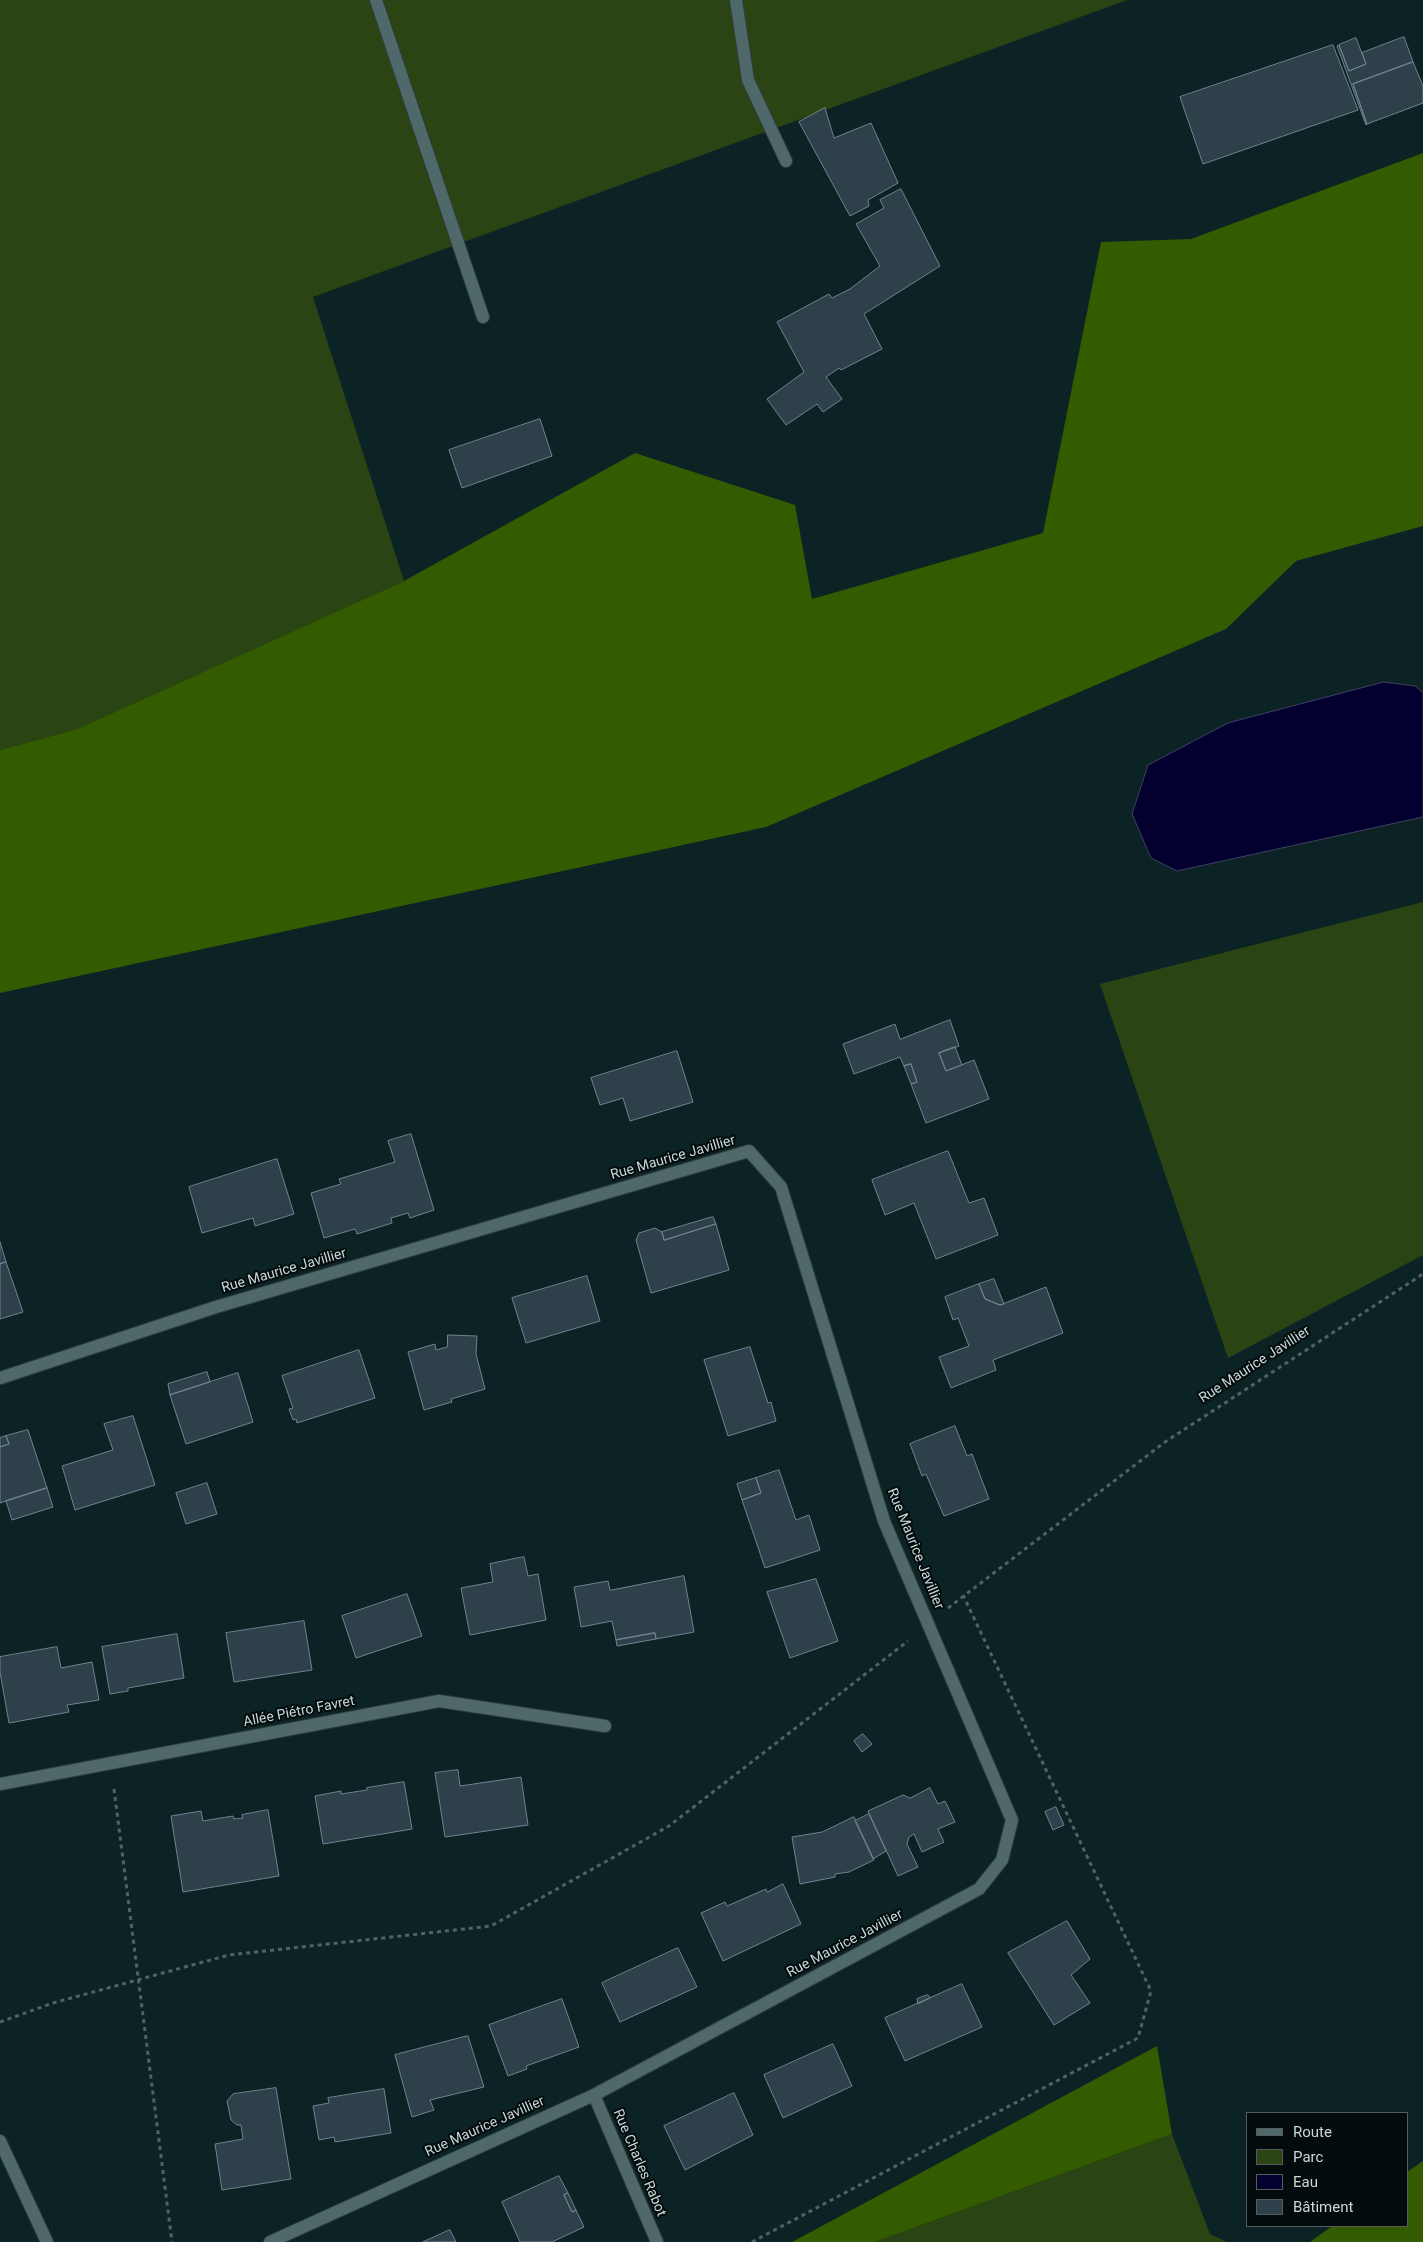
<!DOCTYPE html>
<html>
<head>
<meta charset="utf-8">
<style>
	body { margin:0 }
	#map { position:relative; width:1423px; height:2242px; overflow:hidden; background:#0c2325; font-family:Roboto,sans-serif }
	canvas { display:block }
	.legend { position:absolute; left:1246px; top:2112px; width:162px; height:115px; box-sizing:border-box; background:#030b0c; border:1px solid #535d5e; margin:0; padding:6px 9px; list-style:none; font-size:15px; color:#cad8d8 }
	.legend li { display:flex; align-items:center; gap:10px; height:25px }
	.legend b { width:25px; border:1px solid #535d5e }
</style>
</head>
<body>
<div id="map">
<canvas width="1423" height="2242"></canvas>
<ul class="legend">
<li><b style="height:6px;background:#4f686a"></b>Route</li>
<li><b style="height:14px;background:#2b4413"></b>Parc</li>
<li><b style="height:14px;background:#03002f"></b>Eau</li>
<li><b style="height:14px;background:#2e404a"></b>Bâtiment</li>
</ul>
</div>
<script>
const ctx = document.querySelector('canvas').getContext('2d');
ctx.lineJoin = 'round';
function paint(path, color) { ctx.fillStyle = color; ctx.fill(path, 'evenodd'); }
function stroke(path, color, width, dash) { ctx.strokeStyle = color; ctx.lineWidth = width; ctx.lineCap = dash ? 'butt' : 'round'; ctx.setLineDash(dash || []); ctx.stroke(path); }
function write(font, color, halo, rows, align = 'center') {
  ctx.font = font + ' Roboto,sans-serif'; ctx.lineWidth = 4; ctx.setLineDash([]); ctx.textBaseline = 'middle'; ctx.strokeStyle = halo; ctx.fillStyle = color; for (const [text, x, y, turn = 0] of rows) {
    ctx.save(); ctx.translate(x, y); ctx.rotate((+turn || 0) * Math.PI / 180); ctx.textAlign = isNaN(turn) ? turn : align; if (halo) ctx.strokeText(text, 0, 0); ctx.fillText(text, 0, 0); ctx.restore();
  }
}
paint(new Path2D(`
	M0 0H1127L313 297 404 581 77 729 0 750Z
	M1423 902V1255L1228 1358 1100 984Z
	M1172 2134 1210 2234 1227 2242H875Z`), '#2b4413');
paint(new Path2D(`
	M1423 153V526L1296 561 1226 629 766 827 0 993V750L77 729 404 581 635 453 795 505 812 599 1043 533 1101 242 1191 239Z
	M1157 2046 1172 2134 875 2242H792Z
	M1423 2161V2242H1310L1332 2226H1407V2172Z`), '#335b00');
const water = new Path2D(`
	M1384 682 1415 686 1423 693V817L1177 871 1151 858 1132 814 1148 765 1228 723Z`);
paint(water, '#03002f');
stroke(water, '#3f4162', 1);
const building = new Path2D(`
	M1404 37 1413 62 1353 84 1367 124 1366 125 1337 46 1339 45 1349 71 1366 64 1362 53Z
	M1356 38 1366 64 1349 71 1339 45Z
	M1333 45 1358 110 1203 164 1180 97Z
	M1413 62 1423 86V103L1367 124 1353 84Z
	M825 108 834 138 871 123 898 183 868 200 869 206 850 216 799 122Z
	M901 189 940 266 864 314 882 349 841 370 839 368 826 377 842 399 823 412 817 404 786 425 767 399 804 372 777 322 829 294 832 298 850 289 880 266 856 224 884 208 880 200Z
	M540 419 552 456 462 488 449 450Z
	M950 1020 959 1046 939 1053 946 1071 974 1060 989 1099 926 1123 911 1084 917 1082 911 1064 904 1066 900 1057 854 1074 843 1044 895 1024 900 1039Z
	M955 1047 962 1065 946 1071 939 1053Z
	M677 1051 693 1102 630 1121 623 1098 600 1105 591 1078Z
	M911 1064 917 1082 911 1084 904 1066Z
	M411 1134 434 1210 410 1218 408 1213 391 1218 392 1223 357 1234 355 1229 324 1238 311 1193 341 1184 339 1179 395 1162 388 1141Z
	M948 1151 969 1203 984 1198 998 1235 936 1259 914 1203 885 1215 872 1180Z
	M277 1159 294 1214 255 1226 253 1218 202 1233 189 1187Z
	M713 1217 716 1224 664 1240 662 1232Z
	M716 1224 729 1270 651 1293 636 1240 639 1233 655 1228 662 1232 664 1240Z
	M0 1242 6 1262 0 1264Z
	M6 1262 23 1312 0 1319V1264Z
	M587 1276 600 1321 526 1343 512 1298Z
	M994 1279 1004 1304 1000 1305 985 1299 979 1284Z
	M979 1284 985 1299 1000 1305 1046 1287 1063 1333 993 1360 996 1370 951 1388 939 1357 969 1346 958 1318 953 1320 945 1297Z
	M448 1335 477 1336 476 1354 485 1389 451 1399 452 1402 424 1410 408 1352 435 1344 436 1350 447 1347Z
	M750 1347 768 1403 771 1402 776 1421 728 1436 704 1360Z
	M359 1350 375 1398 297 1423 296 1419 293 1420 289 1409 293 1408 282 1376Z
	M207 1372 210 1382 170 1395 168 1384Z
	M238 1373 253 1422 186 1444 170 1395Z
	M133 1416 155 1485 75 1510 62 1466 113 1450 104 1424Z
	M955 1426 967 1456 972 1454 989 1499 944 1516 926 1474 922 1476 910 1444Z
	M28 1430 47 1488 0 1503V1447L9 1444 6 1436Z
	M6 1436 9 1444 0 1447V1438Z
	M779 1470 796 1520 809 1515 820 1550 765 1568 742 1500 761 1493 756 1478Z
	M756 1478 761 1493 742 1500 737 1484Z
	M207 1483 217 1514 186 1524 176 1493Z
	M47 1488 53 1507 12 1520 6 1501Z
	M524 1557 528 1576 538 1574 546 1620 470 1635 461 1588 493 1582 490 1564Z
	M684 1576 694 1632 656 1639 655 1633 616 1640 612 1621 581 1627 574 1587 608 1581 610 1590Z
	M816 1579 838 1641 790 1658 767 1592Z
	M407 1594 422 1636 356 1658 342 1616Z
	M304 1621 312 1670 234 1682 226 1633Z
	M655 1633 656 1639 617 1646 616 1640Z
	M177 1634 184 1678 128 1688V1691L110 1694 102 1647Z
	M57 1647 61 1668 92 1662 99 1700 67 1705 69 1712 9 1723 0 1672V1657Z
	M863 1734 872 1744 862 1752 854 1741Z
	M458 1770 460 1786 521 1777 528 1825 445 1837 435 1773Z
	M404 1782 412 1829 323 1844 315 1796 341 1791V1794L367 1790V1788Z
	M930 1788 938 1804 945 1801 955 1822 938 1829 944 1842 922 1852 914 1834 909 1837 907 1844 918 1867 898 1876 868 1811 903 1795 910 1798Z
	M1056 1807 1064 1825 1053 1830 1045 1812Z
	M268 1810 279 1876 183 1892 171 1816 201 1811 203 1821 233 1816 234 1819 243 1818 242 1815Z
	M869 1814 886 1851 873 1859 855 1821Z
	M854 1817 874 1860 849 1872 835 1874V1877L800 1884 792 1837 822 1832Z
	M783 1884 801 1924 723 1961 701 1913 725 1902 727 1906 766 1889 767 1892Z
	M1067 1921 1090 1959 1071 1975 1090 2003 1054 2025 1008 1953Z
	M678 1948 697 1987 620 2022 602 1983Z
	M962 1984 982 2027 905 2061 885 2018Z
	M928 1995 930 1998 918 2004 917 1999Z
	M562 1999 579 2047 526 2066 527 2069 508 2076 489 2025Z
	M468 2036 484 2087 430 2100 434 2110 412 2117 395 2055Z
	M833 2044 852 2086 783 2118 764 2075Z
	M276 2088 291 2179 222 2190 215 2144 243 2139 241 2125H237L231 2120 227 2101 233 2094Z
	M384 2089 391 2133 335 2142 334 2137 319 2140 313 2106 329 2103 328 2098Z
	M734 2093 753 2135 685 2170 664 2126Z
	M559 2176 568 2193 564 2195 572 2212 576 2210 584 2227 552 2242H520L502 2202Z
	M568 2193 576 2210 572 2212 564 2195Z
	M450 2230 456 2242H423Z`);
paint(building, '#2e404a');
stroke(building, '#70838f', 1);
const lane = new Path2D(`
	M376 0 483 317
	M736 0 748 80 786 161`);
const street = new Path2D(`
	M0 1378 216 1307 749 1151 781 1187 884 1521 1012 1820 1002 1860 979 1889 594 2095 270 2242
	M0 1784 439 1701 605 1726
	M594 2095 657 2242
	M0 2141 47 2242`);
stroke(lane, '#303d3e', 14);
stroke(street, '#303d3e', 14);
stroke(new Path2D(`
	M948 1608 1165 1442 1423 1274
	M114 1789 172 2242
	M0 2022 53 2003 229 1955 491 1926 669 1826 908 1641
	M752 2242 1138 2038 1151 1991 963 1595`), '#4f6364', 3, [4, 4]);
stroke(lane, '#4f686a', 12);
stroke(street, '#4f686a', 12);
write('14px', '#cad8d8', '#030b0c', [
	["Rue Maurice Javillier",673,1158,-16],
	["Rue Maurice Javillier",284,1271,-16],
	["Rue Maurice Javillier",1255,1365,-33],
	["Rue Maurice Javillier",915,1549,68],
	["Allée Piétro Favret",299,1712,-11],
	["Rue Maurice Javillier",845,1944,-28],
	["Rue Maurice Javillier",485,2127,-24],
	["Rue Charles Rabot",639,2163,67]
]);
</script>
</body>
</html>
